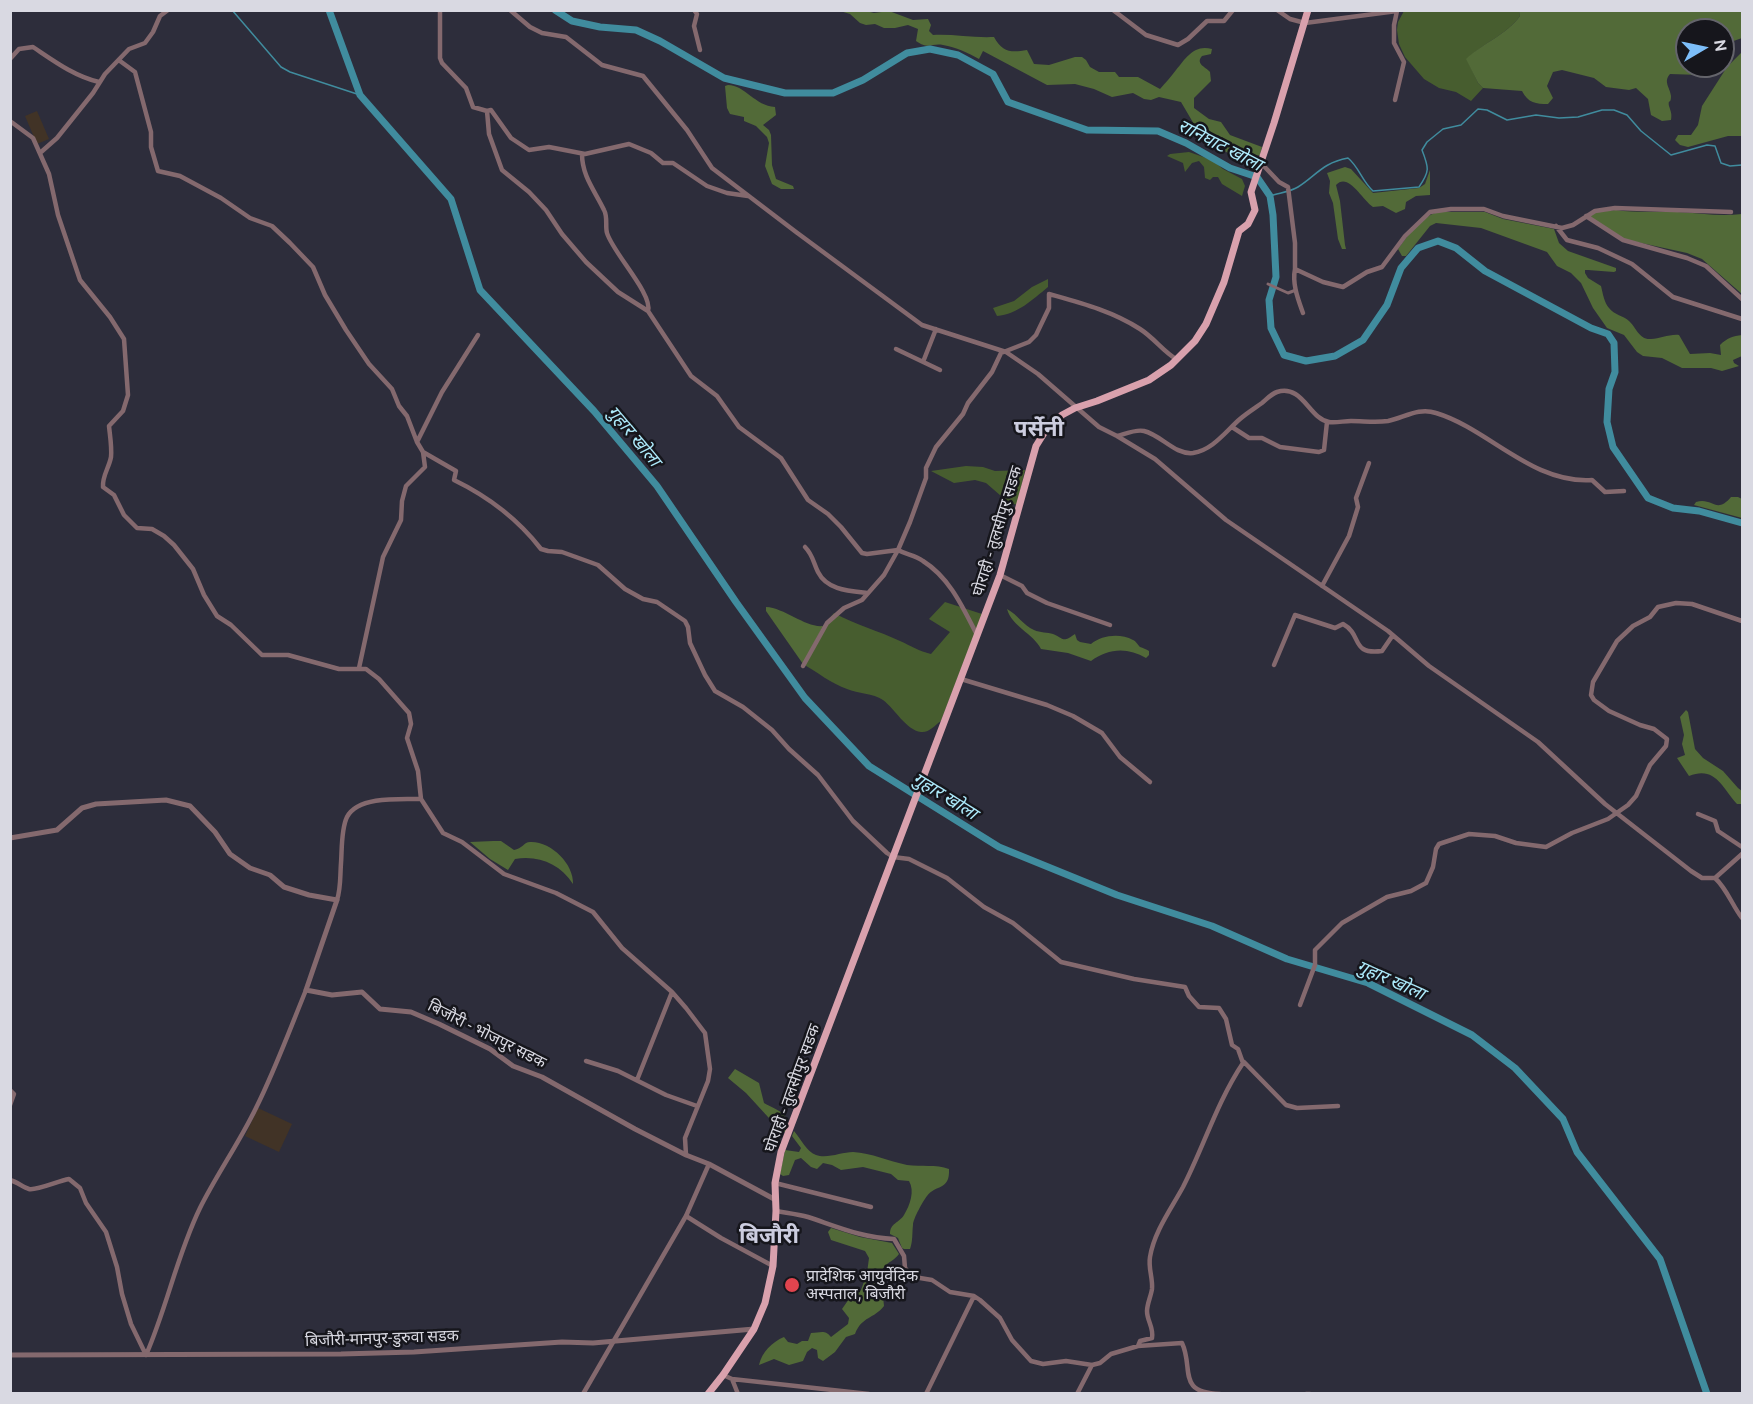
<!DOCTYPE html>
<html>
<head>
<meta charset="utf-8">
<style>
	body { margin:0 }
	#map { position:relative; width:1753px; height:1404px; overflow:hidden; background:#2d2d3b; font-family:Ubuntu,sans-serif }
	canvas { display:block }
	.frame { position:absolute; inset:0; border:12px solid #d9d9e2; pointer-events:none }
	.north { position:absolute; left:1675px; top:18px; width:60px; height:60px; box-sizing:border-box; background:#16161c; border:2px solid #64646b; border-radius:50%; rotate:81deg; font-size:16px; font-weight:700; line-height:24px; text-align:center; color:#d9d9e2 }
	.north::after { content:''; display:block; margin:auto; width:21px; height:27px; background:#7dbef9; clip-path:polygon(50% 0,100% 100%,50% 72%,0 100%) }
</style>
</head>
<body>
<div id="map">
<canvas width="1753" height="1404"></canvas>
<div class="frame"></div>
<div class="north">N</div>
</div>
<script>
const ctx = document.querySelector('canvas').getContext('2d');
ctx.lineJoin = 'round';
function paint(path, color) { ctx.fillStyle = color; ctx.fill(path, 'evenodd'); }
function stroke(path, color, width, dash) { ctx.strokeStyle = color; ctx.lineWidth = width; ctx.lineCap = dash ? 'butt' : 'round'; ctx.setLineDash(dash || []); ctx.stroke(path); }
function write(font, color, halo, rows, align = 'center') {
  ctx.font = font + ' Ubuntu,"Noto Sans Devanagari",sans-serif'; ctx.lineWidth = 5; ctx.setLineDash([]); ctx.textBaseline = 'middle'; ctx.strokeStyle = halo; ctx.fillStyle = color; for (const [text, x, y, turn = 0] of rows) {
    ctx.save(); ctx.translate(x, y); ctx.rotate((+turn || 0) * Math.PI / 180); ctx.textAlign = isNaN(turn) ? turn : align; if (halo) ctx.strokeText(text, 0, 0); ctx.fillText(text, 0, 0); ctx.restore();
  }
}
paint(new Path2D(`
	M37 111 49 139 37 144 25 116Z
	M258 1108 292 1124 279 1152 245 1136Z`), '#413326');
paint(new Path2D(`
	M1519 10 1520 16C1506 35 1483 43 1467 59L1478 83 1483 88 1471 101 1456 92 1439 88 1424 79 1405 57 1399 44 1397 30 1398 22 1404 11Z
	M1189 152 1212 160 1223 169 1242 179 1245 186 1242 196 1222 184 1218 177H1213L1210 180 1205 178 1204 167 1199 161 1192 163 1185 172 1183 163 1167 156 1170 154Z
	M1048 279V287C1032 300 1018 314 997 316L993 308 1014 301 1032 287Z
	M966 466 983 467 995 471 1025 470 1017 505 1008 502 986 483 975 480 954 483 931 471Z
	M945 602 982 614 941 721C935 725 929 733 921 732 906 730 895 709 883 700 873 693 858 694 847 689 832 684 817 672 803 664L823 626 834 613C856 625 879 631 900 641 911 646 919 651 931 654L950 632 929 619Z`), '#475d2f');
paint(new Path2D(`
	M840 11H866L874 13 889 11 913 20 928 19 931 25 929 31 933 35C953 34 973 38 994 37 1002 52 1011 53 1027 50L1034 64 1049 65 1075 57H1082L1086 60 1090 67 1099 72H1115L1119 77H1138L1160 89C1165 83 1171 77 1176 70 1186 58 1194 44 1212 49L1211 54 1202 56C1195 64 1206 67 1210 72L1211 81 1194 98V108L1209 119 1221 122 1230 135 1262 147 1260 155 1246 159 1234 157 1220 148 1209 136 1198 131 1181 102 1159 97 1151 100 1144 99 1133 93 1112 97 1094 89 1075 84 1047 85 983 51 979 59C968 53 956 47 943 45 931 43 929 50 916 41L918 29 908 25 895 28H884L875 24 866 25 860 23 850 14Z
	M1519 11H1742V38L1728 43 1723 55V30H1687V66H1716L1701 75 1670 74C1663 82 1670 87 1671 96 1671 105 1668 98 1669 106 1671 112 1672 114 1671 120L1662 121 1651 115 1648 99 1636 88 1629 90 1606 87 1594 78 1562 70 1553 72 1547 86 1553 98 1548 104C1536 104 1528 103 1522 91L1483 88 1478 83 1466 59C1483 43 1506 35 1520 16Z
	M1742 52V136H1728L1688 147 1680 145 1675 140 1678 135H1691L1698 125 1702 106 1727 67Z
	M728 85C745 85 755 106 775 107L776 115 763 125 769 130 771 135 772 165 776 179 793 186 794 189H781L772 184 765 166 769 143 767 137 756 126 744 121V117L730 114 727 108 725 86Z
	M1345 167 1351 169 1373 193 1419 188 1425 184 1430 170V195L1416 196 1406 202 1405 209 1396 213 1383 206 1373 207C1361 198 1348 172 1336 185L1340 201 1345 245 1346 249H1342L1338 239 1333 203 1329 193 1330 181 1327 173Z
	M1616 210C1637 213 1657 211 1677 212 1700 213 1720 217 1742 214V294L1702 259 1687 253 1623 239 1589 216 1596 212Z
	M1437 212H1485L1503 219 1554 229 1559 243 1568 251 1616 268V271L1614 272 1588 270H1585V273L1588 278 1601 286C1603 294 1604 302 1609 308 1614 315 1624 316 1629 321 1636 327 1639 340 1651 339 1660 339 1669 334 1679 335L1690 354 1710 353 1721 355 1720 345C1727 338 1733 336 1742 335V356L1733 360 1734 363 1739 366 1722 371 1711 368H1682L1662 358 1643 356 1637 352 1624 335 1607 328 1593 308 1581 283 1571 273 1557 266 1547 252 1481 228 1436 223 1430 226 1406 256H1402L1398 249C1408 235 1420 218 1437 212Z
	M1731 497H1738L1742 499V518L1694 505 1696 502C1713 497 1716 515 1731 497Z
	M766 607C785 608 806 628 823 626L803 664 766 611Z
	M1007 609C1018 615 1023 625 1034 630 1040 633 1048 632 1053 634 1065 639 1062 643 1075 634L1077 640 1080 642 1091 644C1102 635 1120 633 1133 640 1136 641 1138 645 1140 647 1143 648 1146 649 1149 651V655L1146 658C1128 647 1108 648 1091 661L1068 653 1041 649C1033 633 1012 627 1007 609Z
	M1686 710 1688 712 1695 749 1703 758 1723 771 1738 788 1742 791V804H1737C1721 786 1715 766 1689 776L1677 758 1685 755 1682 744 1684 735 1680 717Z
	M493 841H501L514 850C522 849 524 842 530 842 551 841 574 864 573 884 560 864 539 855 515 859L508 870 490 859 470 842Z
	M735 1069 759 1083 764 1103C778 1111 792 1113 786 1133L768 1117 746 1093 728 1078Z
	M794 1131C801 1139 806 1151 816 1155 827 1159 842 1152 853 1152 872 1153 888 1161 907 1165 921 1167 936 1164 949 1169 950 1191 936 1184 927 1196 923 1201 913 1219 913 1225 912 1233 913 1241 910 1249H904L902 1248 898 1238 890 1234C890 1223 899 1223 904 1215 910 1205 915 1191 909 1181L898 1180 891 1174 863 1167 841 1170 832 1165 823 1163 817 1169 811 1167 801 1158 795 1160 789 1175 783 1176 780 1174 785 1150 799 1152 801 1148 792 1136Z
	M831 1228 860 1237 892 1243 899 1254C895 1260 888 1262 884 1267 874 1280 884 1292 884 1306 874 1319 862 1316 855 1334L846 1337 835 1352 823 1361 818 1358 817 1350 812 1348 807 1352 803 1361 789 1365 774 1359 759 1365C762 1352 772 1342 784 1337L788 1342 797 1344 802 1341H808L811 1333C820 1333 825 1329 831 1337L848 1324 849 1318 842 1309 849 1299 861 1290 867 1273 869 1258 865 1251 831 1240 828 1232Z`), '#526a38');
stroke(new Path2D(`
	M232 10 281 67 290 72 360 95
	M1270 196C1278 193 1290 192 1298 187 1317 175 1322 163 1348 158 1359 167 1362 181 1373 191L1419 187C1430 171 1429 168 1422 150L1427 142 1443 129 1461 125 1478 109 1487 110 1507 120 1536 115 1559 118 1578 117 1602 110H1614L1627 115 1641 131 1671 155 1707 145 1715 146 1721 163 1730 166 1742 165`), '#408c9e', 1.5);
stroke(new Path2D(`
	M329 10 360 95 451 199 480 290 594 411 657 486 736 602 805 698 869 766 999 847 1117 895 1212 926 1287 959 1368 983 1472 1035 1515 1068 1563 1119 1577 1152 1660 1259 1707 1394
	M555 10 572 21 600 27 636 30 660 41 724 78 785 93H833L863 80 907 53 930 49 958 55 993 74 1008 102 1087 130 1158 131 1186 143 1230 168 1257 177 1270 196 1273 215 1276 277 1269 300 1271 328 1284 355 1306 361 1335 356 1363 340 1387 305 1401 268 1418 248 1438 241 1456 248 1485 271 1591 328 1608 334 1614 343 1615 372 1609 389 1607 422 1613 447 1648 498 1673 508 1699 511 1742 523`), '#408c9e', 7);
stroke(new Path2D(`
	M1268 284 1288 293 1296 290`), '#84696e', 3);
stroke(new Path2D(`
	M440 10V58L442 63 466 88 473 107 487 111 489 134 502 170 529 192 546 210 562 234 586 262 618 292 648 311 691 376 717 396 739 427 781 458 808 500 828 514 841 527 862 553 867 554 898 550C907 555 915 555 923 561 950 578 963 608 977 635
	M510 10 530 27 542 33 566 37 602 65 643 76 687 130 712 168 796 232 922 325 1006 352 1038 374 1099 427 1117 436 1155 459 1226 520 1388 631 1429 666 1538 742 1605 804 1691 871 1702 878H1715L1742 854
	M694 10 697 14 694 26 700 50
	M1113 10 1146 35 1178 45 1188 39 1207 21H1224L1233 10
	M1277 10 1290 19 1305 23 1397 11 1394 25V43L1404 62 1395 100
	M10 59 19 49 33 47C54 61 74 76 99 82
	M120 61 135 72 151 132V147L158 171 180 176 221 198 250 218 272 226 290 243 313 267 325 295 346 330 369 364 392 389 399 406 407 416 417 442 423 452 456 471 454 480C489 497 517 518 541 549L548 551 562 552 598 565 625 589 643 599 657 602 685 621 688 627 690 643 705 675 715 691 743 707 772 730 789 749 818 775 853 821 887 853 893 857 909 859 947 878 984 907 1013 923 1061 962 1134 979 1185 987 1189 996 1199 1007 1219 1008 1226 1019 1232 1045 1238 1049 1243 1063C1217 1102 1204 1146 1183 1187 1171 1209 1154 1232 1150 1257 1148 1268 1153 1278 1152 1289 1151 1296 1147 1304 1147 1311 1147 1321 1154 1328 1152 1338L1140 1341 1138 1346
	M487 111 491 110 511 138 529 150 549 147 585 154 629 144 651 153 663 163H673L707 186 727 193 748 196
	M10 121 33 138 49 174 58 215 80 280 110 317 124 339 128 395 123 411 109 426C110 436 112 447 111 457 109 468 102 476 103 487L114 495 124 515 137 528 152 529 164 536 174 545 193 569 204 595 217 616 231 625 262 655H288L339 669H366L379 679 409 713 411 724 407 738 418 771 421 799 443 833 462 842 504 874 556 893 593 912 622 948 672 992 686 1008 705 1033 710 1069 708 1081 685 1138 686 1155
	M40 153 57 138 93 93 105 74 129 49 145 43 153 32 160 16 168 10
	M582 154C582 176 595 191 604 210 608 217 605 226 607 233 613 253 653 294 648 311
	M1261 163 1279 182 1288 187 1295 243V269L1323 282 1343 287 1367 272 1382 267 1405 236 1430 212 1451 209H1484L1503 216 1562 228 1573 225 1595 211 1615 208 1731 212
	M1586 216 1623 240 1687 258 1706 266 1742 299
	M1556 226 1567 240 1598 248 1632 264 1673 297 1742 319
	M1295 269C1292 284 1298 299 1303 313
	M896 349 940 370
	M923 362 936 329
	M1232 427 1249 438H1262L1280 447 1319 452 1324 450 1327 422
	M1117 436C1125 434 1136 429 1144 431 1161 435 1175 455 1193 453 1213 450 1226 431 1240 419 1247 413 1255 408 1262 403 1267 399 1271 394 1277 392 1303 384 1309 419 1329 422 1336 423 1344 421 1351 421 1364 421 1375 423 1388 421 1404 418 1418 407 1436 413 1489 429 1532 484 1592 480L1605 492 1624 491
	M417 442 442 392 478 335
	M805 547C813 555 813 562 818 572 827 590 849 591 867 593
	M1000 575 1022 586 1027 593 1047 603 1110 625
	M1322 586 1349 536 1358 507 1356 498 1369 463
	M1274 665 1295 615 1335 628 1343 624C1363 635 1350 655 1382 651L1393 635
	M803 666 827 623 844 608 862 600 884 575 898 550 910 522 926 478V468L936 447 963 414 968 403 992 372 1001 353 1029 342 1036 335 1049 308V294C1081 303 1112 311 1140 329 1154 338 1163 351 1176 359
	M359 668 383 557 401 520 402 501 406 486 425 467 423 452
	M961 679 1047 705 1073 716 1102 733 1120 757 1150 782
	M1698 814 1715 821 1718 831 1742 847
	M1715 878C1727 889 1732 905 1742 918
	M337 900C341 888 340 876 341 863 342 850 341 829 347 817 358 796 400 799 421 799
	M1300 1005 1315 965V950L1342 923 1387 897 1411 891 1426 883 1433 867 1436 849 1439 844 1469 834 1495 836 1516 843 1546 847 1572 833 1608 819 1628 805 1636 796 1650 765 1666 746 1667 739 1654 729 1640 725 1609 711 1594 700 1591 695 1593 682 1617 641 1633 626 1650 617 1658 607 1676 603 1692 604 1742 621
	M586 1061 618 1071 666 1095 697 1106
	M1244 1062 1286 1105 1297 1108 1338 1106
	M637 1080 672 992
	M10 1090 14 1094 10 1105
	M10 1180C17 1182 23 1187 29 1189 36 1191 58 1181 69 1179L80 1188 86 1203 106 1232 117 1267 122 1294 131 1324 146 1355
	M775 1183 871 1207
	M776 1211C787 1213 798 1214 808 1217 838 1227 863 1238 894 1239L904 1256 905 1268 909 1273 914 1277 932 1280 950 1292 974 1296 980 1300 1000 1318 1012 1340 1031 1361 1043 1364 1066 1361 1092 1365 1100 1363 1111 1354 1138 1346 1182 1343C1194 1368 1176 1393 1220 1394
	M686 1216 721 1238 773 1266
	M146 1355C167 1307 177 1255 200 1208 217 1174 239 1143 256 1108 275 1070 290 1029 306 990
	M723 1375 732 1379 869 1394
	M732 1379 738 1394
	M583 1394 686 1216 709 1164
	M926 1394 974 1296
	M1077 1394 1092 1365
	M1306 1394H1310`), '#84696e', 4.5);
stroke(new Path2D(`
	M10 838 57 830 82 808 96 804 166 800 190 806 215 832 230 854 250 868 270 875 284 887 309 895 337 900 306 990 332 995 362 992 380 1009 411 1012 439 1024 490 1049 513 1066 542 1077 635 1129 686 1155 709 1164 774 1199
	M10 1355 341 1354 414 1352 562 1342 593 1343 754 1329`), '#84696e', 5);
stroke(new Path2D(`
	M708 1394 723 1375 754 1329 765 1303 773 1266 776 1211 775 1183 781 1152 1000 575 1036 446 1046 430 1062 415 1075 408 1097 401 1149 380 1171 365 1195 341 1206 324 1224 282 1239 231 1248 224 1255 210 1251 192 1274 123 1308 10`), '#d9a1ad', 7);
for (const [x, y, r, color] of [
	[792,1285,8,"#e0444e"]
]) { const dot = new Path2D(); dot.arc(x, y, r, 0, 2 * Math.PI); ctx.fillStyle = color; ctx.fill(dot); stroke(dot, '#16161c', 2); }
write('16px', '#d9d9e2', '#16161c', [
	["घोराही - तुलसीपुर सडक",997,531,-73],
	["बिजौरी - भोजपुर सडक",487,1034,27],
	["घोराही - तुलसीपुर सडक",792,1088,-70],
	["बिजौरी-मानपुर-डुरुवा सडक",382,1338,-2]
]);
write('16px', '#d9d9e2', '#16161c', [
	["प्रादेशिक आयुर्वेदिक",806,1276],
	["अस्पताल, बिजौरी",806,1294]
], 'left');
write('italic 18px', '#aeebfc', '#16161c', [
	["रानिघाट खोला",1220,145,27],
	["गुहार खोला",634,436,50],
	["गुहार खोला",945,796,32],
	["गुहार खोला",1391,980,24]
]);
write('bold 22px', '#cccddf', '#16161c', [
	["पर्सेनी",1039,429],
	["बिजौरी",769,1236]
]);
</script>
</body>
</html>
